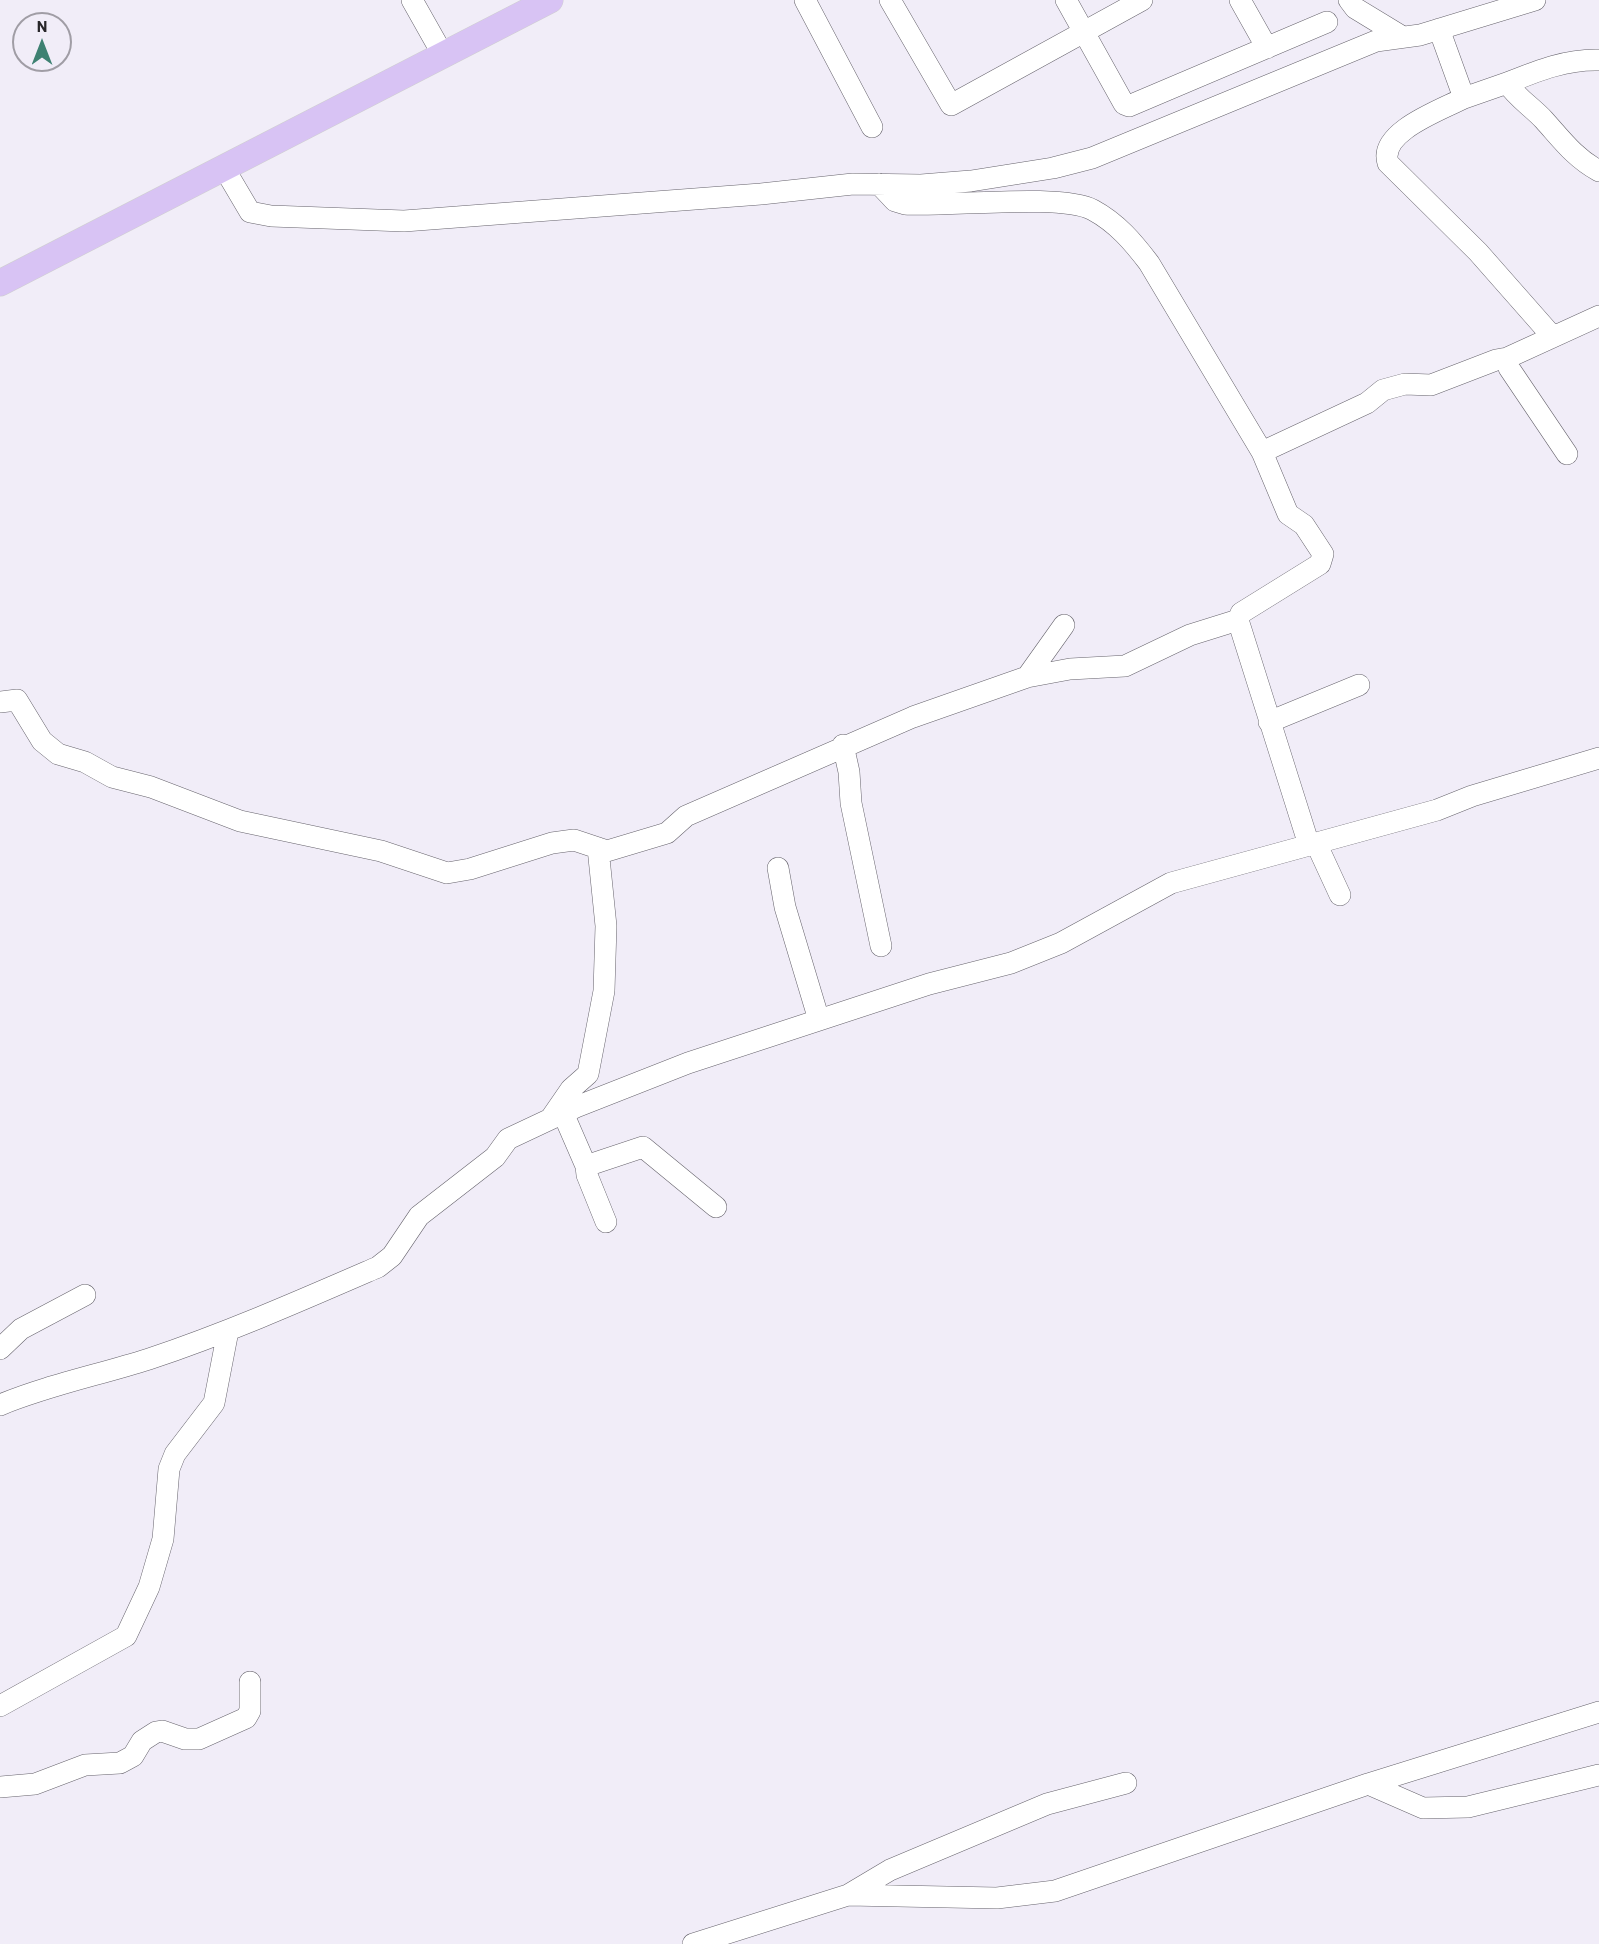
<!DOCTYPE html>
<html>
<head>
<meta charset="utf-8">
<style>
	body { margin:0 }
	#map { position:relative; width:1599px; height:1944px; overflow:hidden; background:#f1edf8; font-family:Barlow,sans-serif }
	canvas { display:block }
	.north { position:absolute; left:12px; top:12px; width:60px; height:60px; box-sizing:border-box; background:#f1edf8; border:2px solid #a09da5; border-radius:50%; rotate:0deg; font-size:16px; font-weight:700; line-height:24px; text-align:center; color:#272629 }
	.north::after { content:''; display:block; margin:auto; width:21px; height:27px; background:#3e8172; clip-path:polygon(50% 0,100% 100%,50% 72%,0 100%) }
</style>
</head>
<body>
<div id="map">
<canvas width="1599" height="1944"></canvas>
<div class="north">N</div>
</div>
<script>
const ctx = document.querySelector('canvas').getContext('2d');
ctx.lineJoin = 'round';
function stroke(path, color, width, dash) { ctx.strokeStyle = color; ctx.lineWidth = width; ctx.lineCap = dash ? 'butt' : 'round'; ctx.setLineDash(dash || []); ctx.stroke(path); }
const minor = new Path2D(`
	M412 0 443 55
	M805 0 872 127
	M890 0 951 105 1142 0
	M1066 0 1124 104 1129 106 1327 22
	M1240 0 1267 48
	M1349 0 1355 8 1401 36
	M1439 29 1464 98 1507 83C1517 98 1532 107 1544 120 1562 140 1575 158 1599 171
	M1507 83C1537 71 1566 59 1599 60
	M1464 98C1441 110 1378 132 1388 163L1478 252 1552 336
	M224 168 250 212 271 216 404 221 761 194 853 184 921 185 971 181 1053 168 1092 158 1376 41 1420 35 1535 0
	M879 184 895 201 905 204C947 207 1061 193 1093 210 1117 223 1133 242 1149 263L1262 452 1367 403 1383 390 1405 384 1431 385 1496 360 1507 358
	M1567 454 1509 368 1507 358 1599 316
	M1238 620 1241 613 1320 564 1323 554 1304 525 1288 514 1262 452
	M1027 677 1064 625
	M0 702 17 700 42 741 58 754 85 762 112 777 151 787 240 821 381 851 447 873 470 869 552 843 574 840 607 851 667 833 686 816 913 717 1027 677 1070 669 1125 666 1190 635 1238 620 1309 845
	M1269 722 1359 685
	M843 745 849 772 851 803 881 946
	M1316 843 1340 895
	M778 868 785 907 819 1020
	M563 1113 586 1166 643 1147 716 1207
	M551 1118 571 1089 588 1074 604 991 606 926 598 848
	M586 1166 587 1175 606 1222
	M0 1349 21 1329 85 1295
	M0 1405C48 1385 99 1375 149 1359 227 1333 302 1300 378 1267L392 1256 419 1216 495 1157 508 1139 576 1107 688 1063 929 984 1011 963 1061 943 1171 883 1437 810 1472 796 1599 758
	M0 1706 126 1636 149 1587 163 1539 169 1469 175 1454 214 1403 228 1331
	M1368 1784 1423 1808 1468 1807 1599 1775
	M0 1787 35 1784 85 1765 120 1763 133 1756 142 1741 156 1732 162 1731 185 1739H199L246 1718 250 1711V1682
	M848 1895 890 1870 1047 1804 1126 1783
	M693 1944 848 1895 997 1898 1055 1891 1368 1784 1599 1712`);
const major = new Path2D(`
	M0 283 550 0`);
stroke(minor, '#66636c', 22);
stroke(major, '#cfcfd0', 27);
stroke(minor, '#fff', 21);
stroke(major, '#d8c3f4', 26);
</script>
</body>
</html>
